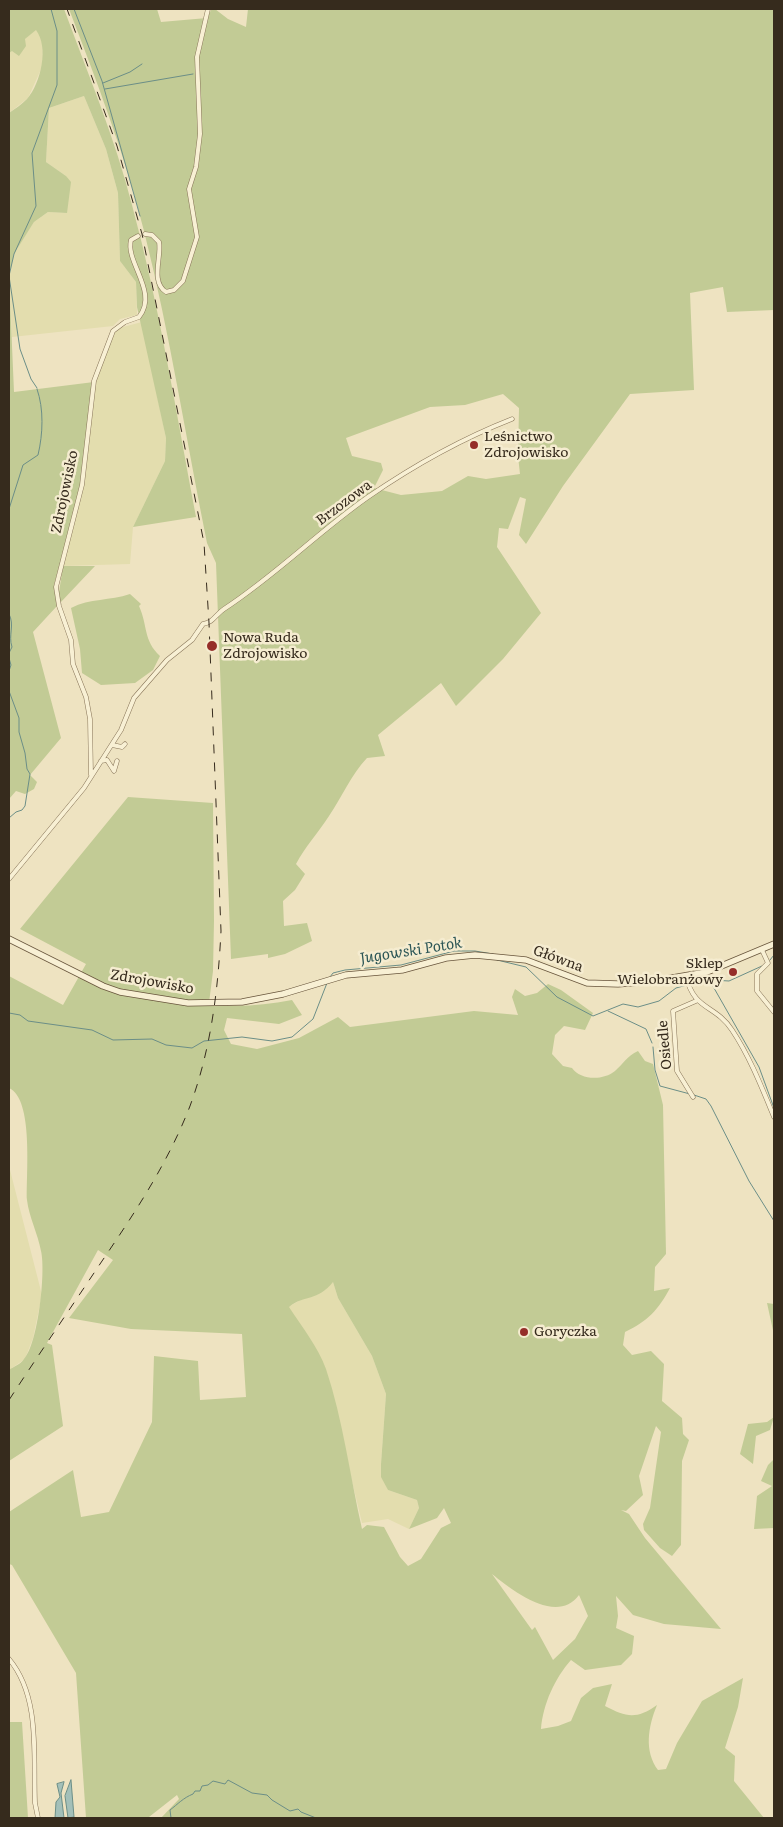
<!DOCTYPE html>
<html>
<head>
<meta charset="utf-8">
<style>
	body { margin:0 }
	#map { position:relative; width:783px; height:1827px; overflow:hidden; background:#eee3c1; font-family:Literata,serif }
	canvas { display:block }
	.frame { position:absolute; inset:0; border:10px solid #362b1d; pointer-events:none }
</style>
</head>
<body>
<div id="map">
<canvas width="783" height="1827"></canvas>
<div class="frame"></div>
</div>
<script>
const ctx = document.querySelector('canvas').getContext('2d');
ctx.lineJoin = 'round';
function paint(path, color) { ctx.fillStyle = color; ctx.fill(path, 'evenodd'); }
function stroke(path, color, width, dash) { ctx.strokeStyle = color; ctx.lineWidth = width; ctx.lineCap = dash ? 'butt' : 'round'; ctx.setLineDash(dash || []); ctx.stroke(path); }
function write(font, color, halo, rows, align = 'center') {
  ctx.font = font + ' Literata,serif'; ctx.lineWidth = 5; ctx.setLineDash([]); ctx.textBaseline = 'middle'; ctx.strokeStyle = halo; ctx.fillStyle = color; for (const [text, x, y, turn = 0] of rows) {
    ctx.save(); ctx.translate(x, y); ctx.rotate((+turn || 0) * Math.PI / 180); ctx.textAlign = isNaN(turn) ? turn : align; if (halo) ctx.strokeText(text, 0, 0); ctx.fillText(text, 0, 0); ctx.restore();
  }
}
paint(new Path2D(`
	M36 29 42 38 43 65 28 98 9 113V53Z
	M84 96 106 149 118 193 120 261 136 282 137 315 120 319 113 326 12 337 9 276 14 254 34 222 48 212 67 213 66 176 46 162 49 108Z
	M142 322 166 438 165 461 133 527 130 564 63 566 82 485 94 382 109 337 119 328Z
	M9 1166 42 1295 33 1338 25 1359 9 1370Z
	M333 1282 338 1298 372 1356 386 1394 381 1464 388 1490 417 1500 419 1508 409 1529 388 1519 362 1523 325 1368 288 1307Z`), '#e3ddae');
paint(new Path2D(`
	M9 9H64C88 74 115 138 132 205 160 308 176 413 196 517L133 527 165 461 166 438 137 307 136 282 120 261 118 193 106 149 84 96 49 108 46 162 66 176 71 182 67 213 48 212 34 222 14 254 9 276 14 392 94 382 82 485 54 585 57 606 33 632 61 738 30 775 37 782 34 789 25 794 16 791 9 799V113C15 109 22 104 27 99 41 83 49 47 36 30L25 39 26 46 19 56 12 51 9 53Z
	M69 9H157L161 22 207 18 211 10 215 9 228 19 246 27 248 9H774V310L727 312 723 287 690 293 694 390 630 394 563 486 526 544 519 535 526 499 520 497 508 529 499 528 497 547 541 613 503 659 456 706 441 683 378 735 385 756 367 758C351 775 342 797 329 816 318 833 305 847 296 864L305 874 295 890 283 901 284 926 307 923 312 941 285 954 268 958V954L231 959 216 563 207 543C186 439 170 334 144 231 125 155 97 82 69 9ZM503 394 519 408 518 456 520 474 486 479 468 476 442 491 401 495 374 488 383 470 381 463 352 456 346 438 430 407 465 405Z
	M63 566H95L60 603 59 592Z
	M130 594 141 604 139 606C148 626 143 640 160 656L153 670 135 683 101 685 82 673 80 649 71 608C90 598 110 601 130 594Z
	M128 797 213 803 214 921 213 971 209 1003H199C231 1008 260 1006 292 1000L302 1015 279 1024 227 1018 224 1030 231 1044 257 1049 299 1038 338 1017 350 1027 474 1011 518 1015 512 997 515 989 525 996 537 993 548 984 561 990 593 1013 585 1030 564 1026 555 1035 552 1054 563 1066 572 1068C580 1080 603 1081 615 1071 623 1064 627 1056 638 1051L645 1061 653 1064 663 1105 666 1254 655 1267 654 1291 670 1288C659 1309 647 1322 625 1332L623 1345 632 1355 651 1351 664 1364 662 1401 682 1418 683 1434 689 1440 682 1461 681 1545 672 1556 660 1548 644 1530 643 1524 650 1508 661 1432 656 1426 639 1476 643 1495 626 1511 621 1510 629 1514 645 1538 721 1629 664 1624 633 1615 616 1596 618 1616 616 1628 634 1636 632 1654 621 1665 585 1670 571 1660C555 1678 543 1704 541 1729L558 1726 571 1721 581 1698 593 1688 612 1684 605 1706C626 1717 636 1720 657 1705 648 1727 644 1751 658 1770L666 1769 677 1743 702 1701 743 1678 738 1707 725 1748 735 1756 734 1781 764 1818H161L179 1799 177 1795 149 1817 86 1818 76 1673 12 1565 9 1564V1512L73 1470 81 1517 109 1512 152 1422 154 1356 198 1361 200 1400 246 1397 242 1334 131 1329 69 1318 113 1260 98 1250 47 1343 52 1345 63 1426 9 1461V1370C13 1367 21 1364 24 1359 38 1344 46 1272 41 1251 38 1234 29 1217 27 1200 26 1175 34 1099 9 1088V976L63 1005 86 964 20 929ZM333 1282 338 1298 372 1356 386 1394 381 1464V1477L388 1490 417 1500 419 1508 409 1529 437 1518 444 1508 451 1523 441 1528 421 1559 408 1566 400 1557 384 1527 367 1525 362 1529C350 1476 343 1420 326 1369 318 1347 302 1327 289 1307 305 1294 317 1302 333 1282ZM492 1574C513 1591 557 1625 579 1595L588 1616 575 1639 553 1660 535 1627 532 1630Z
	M767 1303 774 1304V1335Z
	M774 1417 770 1430 756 1436 753 1464 740 1454 748 1424 767 1422Z
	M774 1459V1528L754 1529 757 1496 772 1486 761 1481 768 1465Z
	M9 1722H22L28 1818H9Z`), '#c2cb95');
const water = new Path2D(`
	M71 1780 74 1817 68 1818 65 1796Z
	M64 1782 61 1793 64 1818H55L56 1802 60 1797 57 1784Z`);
paint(water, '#a3c0b9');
stroke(water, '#6b8e87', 1);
stroke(new Path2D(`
	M74 9 102 81 140 216
	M103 83 130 72 142 64
	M105 89 193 74
	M37 388 31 379 20 349 9 276 14 254 36 206 32 153 57 85V31L51 9
	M9 509 23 465 38 455C43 434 44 409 37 389
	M9 614C15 625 8 635 12 647L9 653
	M9 658 11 665 9 671
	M9 691 19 718V732L25 753 27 769 30 774 25 806 22 810 16 812 9 818
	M497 960 526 967 557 997 593 1016 623 1004 638 1007 659 1001 676 988 687 985
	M770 960 774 955
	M330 977 333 973 345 970 401 965 454 951H475L493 954
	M710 981 759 1067 774 1108
	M691 984 712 980 729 981 762 966
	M608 1011 646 1029 652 1043
	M9 1013 20 1015 28 1021 92 1030 113 1040 152 1039 166 1045 192 1048 204 1041 242 1037 272 1041 292 1037 313 1019 327 983
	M653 1047 655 1070 660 1086 690 1094
	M694 1095 706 1099 711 1106 749 1181 774 1221
	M166 1818H171L170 1810C178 1804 183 1798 193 1794L195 1791H200L202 1786 208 1785 213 1781 225 1784 228 1780 252 1793 267 1795 272 1800 290 1811 298 1809 301 1812 316 1818`), '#6b8e87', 1);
const street = new Path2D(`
	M145 234 152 235 159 242C162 256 150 282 166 292L174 290 183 281 197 237 189 189 196 167 200 134 197 57 208 9
	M112 745 122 747 125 744
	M101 761 107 760 114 771 117 761
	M91 775 90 719 86 697 73 664 71 640 59 606 56 587 82 485 94 381 113 331 125 322 139 317C159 292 125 262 131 240L138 236
	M9 879 84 788 121 730 134 698 167 660 192 640 203 624C214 622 215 615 224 609 275 576 318 532 368 497 413 466 461 439 512 419
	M762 950 768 963 757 974V991L774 1012
	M686 976C694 1011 715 1004 732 1030 750 1057 762 1088 774 1117
	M693 1097 677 1071 673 1011 696 1001
	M9 1659C41 1697 33 1756 35 1803L38 1818`);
const secondary = new Path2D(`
	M9 939 103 986 120 992 188 1003 242 1002 283 994 346 975 402 970 446 958 475 955 526 960 587 983 618 984 654 981 707 972 774 944`);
stroke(street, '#877458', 5);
stroke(secondary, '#68553c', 7);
stroke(street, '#f8f0d4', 4);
stroke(secondary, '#f8f0d4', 5.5);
stroke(new Path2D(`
	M9 1400C39 1354 70 1309 100 1264 134 1214 168 1163 190 1106 211 1049 218 991 221 931L209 623 204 543 142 234 117 146 67 9`), '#362b1d', 1, [9, 9]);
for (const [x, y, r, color] of [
	[474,445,5,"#952e29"],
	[212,646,6,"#952e29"],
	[733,972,5,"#952e29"],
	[524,1332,5,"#952e29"]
]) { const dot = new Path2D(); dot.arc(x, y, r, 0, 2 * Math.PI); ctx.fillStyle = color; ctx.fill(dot); stroke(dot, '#f5ecd0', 2); }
write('14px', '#362b1d', '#f5ecd0', [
	["Leśnictwo",484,437],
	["Zdrojowisko",484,453],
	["Nowa Ruda",223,638],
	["Zdrojowisko",223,654],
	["Sklep",723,964,"right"],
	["Wielobranżowy",723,980,"right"],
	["Goryczka",534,1332]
], 'left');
write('14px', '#362b1d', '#f5ecd0', [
	["Zdrojowisko",65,492,-78],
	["Brzozowa",344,503,-37],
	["Główna",558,959,20],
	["Zdrojowisko",152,982,10],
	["Osiedle",665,1045,-95]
]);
write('italic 15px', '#2c5656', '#f5ecd0', [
	["Jugowski Potok",411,951,-9]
]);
</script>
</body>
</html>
